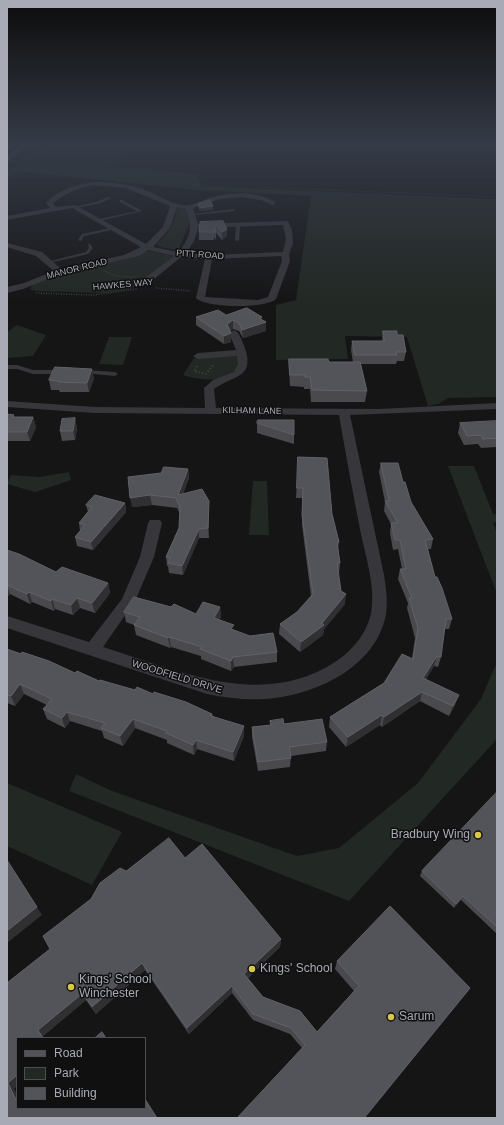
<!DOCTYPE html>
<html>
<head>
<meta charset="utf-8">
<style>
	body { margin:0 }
	#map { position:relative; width:504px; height:1125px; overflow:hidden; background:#151516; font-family:Arial,sans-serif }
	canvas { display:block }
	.frame { position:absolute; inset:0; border:8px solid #a8aab5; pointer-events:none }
	.legend { position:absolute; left:16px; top:1037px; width:130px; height:72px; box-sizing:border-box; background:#101011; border:1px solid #4d4e53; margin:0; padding:5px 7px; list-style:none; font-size:12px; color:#a8aab5 }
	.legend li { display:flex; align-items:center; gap:8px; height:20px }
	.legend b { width:20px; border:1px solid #4d4e53 }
</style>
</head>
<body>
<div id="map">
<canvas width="504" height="1125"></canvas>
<div class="frame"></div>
<ul class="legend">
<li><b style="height:5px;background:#535359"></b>Road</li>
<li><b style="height:11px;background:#222823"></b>Park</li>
<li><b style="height:11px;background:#535459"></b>Building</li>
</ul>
</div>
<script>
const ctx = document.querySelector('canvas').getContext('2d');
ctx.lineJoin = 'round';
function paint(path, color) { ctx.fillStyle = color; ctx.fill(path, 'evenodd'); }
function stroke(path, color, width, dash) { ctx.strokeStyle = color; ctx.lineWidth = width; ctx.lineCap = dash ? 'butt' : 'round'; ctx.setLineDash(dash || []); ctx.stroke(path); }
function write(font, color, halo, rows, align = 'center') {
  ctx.font = font + ' Arial,sans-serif'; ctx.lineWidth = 3; ctx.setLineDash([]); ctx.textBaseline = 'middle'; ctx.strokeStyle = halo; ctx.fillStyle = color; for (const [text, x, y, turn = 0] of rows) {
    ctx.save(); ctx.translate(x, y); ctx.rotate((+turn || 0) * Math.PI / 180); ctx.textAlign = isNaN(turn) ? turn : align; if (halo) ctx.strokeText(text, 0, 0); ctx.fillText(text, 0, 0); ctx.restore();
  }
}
paint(new Path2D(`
	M142 145 110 168 197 175 201 186 497 199V397L448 398 438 404 428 406 407 337 345 336 348 359 276 360V305L296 300 311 196 197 190 22 172 7 178V170L15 166 19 160 18 157 34 146Z
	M177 207H187L191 220 179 248C173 251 162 248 156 244 168 235 176 222 177 207Z
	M148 251 174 256 131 289 105 293 36 291 31 290 30 288 37 281 48 277Z
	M17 325 46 335 33 356 7 358V332Z
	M109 337H132L123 365 99 364Z
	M237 355 239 357C239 386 201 381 183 375L194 358Z
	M448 466H474L493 514H497V522L493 523 497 533V594Z
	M69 472 71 480 35 492 7 484 11 475 40 477Z
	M253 481H267L269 535H249Z
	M497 662V739L349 901 69 791 76 774 112 791 297 856 339 848 418 783 481 699Z
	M7 783 122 832 92 885 7 846Z`), '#222823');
stroke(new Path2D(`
	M145 145 114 167 200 175 205 185 225 186
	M495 145 497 146
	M23 161 55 145
	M7 177 15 179
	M260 187 497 197`), '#3d3d42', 1, [1, 1.5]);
stroke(new Path2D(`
	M105 271 115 276 137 277
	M156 288 191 291
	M36 293 93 295 137 289`), '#3d3d42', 1.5, [1, 1.5]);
stroke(new Path2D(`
	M197 366 194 371 206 374 213 365`), '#3d3d42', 2, [1.5, 2]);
paint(new Path2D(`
	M108 197 111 198 101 203 77 208 75 207 99 201Z
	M120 200H122L142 211 99 221V219L137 211 120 202Z
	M234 209 235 211 194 215 192 214Z
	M238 225 240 226 239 240 237 241 235 240 236 226Z
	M115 227 116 229 84 236 81 241 78 240 82 234Z
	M88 244H90L93 248 88 254 49 263 47 262 86 252 89 248Z
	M7 365H17L33 370H62L65 372 62 374H33L17 369H7Z
	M85 370 115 372 118 374 115 376 83 373V371Z`), '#37363b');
paint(new Path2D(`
	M94 182C112 182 128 184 145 190 159 195 174 207 189 205 195 204 201 201 206 199 230 192 253 190 275 202L276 203 273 205 261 200 242 197 220 199 193 208 198 224 288 221 292 230 293 243 289 254 290 261 276 299C266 309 205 308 196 298L205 259 181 257 148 284H142V280L174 256 148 250 139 256 63 273 23 289 7 293V287L24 283 54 271 36 256 7 247V243L42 252 61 269 124 255 141 247 72 208 7 220V216L50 208 46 203C59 189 76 185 94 182ZM94 185 126 188 170 206 163 227 146 244 75 205 56 207 53 203C66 193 77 188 94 185ZM177 207 186 209C193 225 191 239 178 252L153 247 170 228ZM283 225 286 239 283 252 209 255 186 253 194 241 198 228ZM281 256 282 261 268 297 258 300 205 297 212 259Z
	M234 330C240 332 241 340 244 345 256 379 235 374 214 389L216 408 379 409 497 403V409L350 415 384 575C386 588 388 601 386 614 376 668 314 696 264 699 245 700 226 698 207 694L7 628V616L89 642 122 599 140 557 148 523 150 520H160L162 523 154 557 135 601 103 647C179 671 264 711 338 660 356 647 370 629 372 606 374 582 366 558 361 534 353 495 346 455 339 415L95 413 7 407V401L95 407 205 408 204 388 213 380 234 372 238 364 237 356 198 359 193 356 198 353 236 350 229 333Z`), '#37363b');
paint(new Path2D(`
	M20 145H29L7 162V156Z`), '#45454b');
paint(new Path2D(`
	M7 145H20L7 150Z`), '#535359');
paint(new Path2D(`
	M198 204 213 206V210L200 211 199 208Z
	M200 222 227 229V236L222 240 216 233V240L214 237V240H199V232Z
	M226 315 262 320 266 331 243 338 239 331 233 329 230 331 231 342 224 344 196 325V317Z
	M383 331 397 335 406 352 404 361H397L396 364H361L367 391 365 402H311L310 389H304V387L290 386 289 370V359L329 362H353L351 350 352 341H382Z
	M94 378 89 392H60L59 390H51L49 380Z
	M7 414 14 415V417H33L36 427 30 441H7Z
	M75 418 77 428 75 440 62 441 60 431Z
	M497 421V447L481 448 478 444 464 445 458 433 460 423Z
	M257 423 294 435V444L257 433Z
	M298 457 332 514 339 542 338 549 340 563 339 573H338L341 591 345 604 324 629 323 635 300 652 279 634 280 624 297 612 311 596 302 525V498H296Z
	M381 463 403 482 411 502 433 539 431 549H428L435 577 452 619 449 629H444L441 657 438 667 434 666 426 679 455 705 449 716 420 701 382 727 380 725 346 747 329 727 330 717 384 683 412 658 415 638 407 608 408 603 398 579 400 569H402L398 549 393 550 390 533 391 524 384 511 385 502 379 472Z
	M188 469 189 478 183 494 209 511V538H199L183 575 169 573 168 566H167L166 557 179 528 180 514 177 508 152 505 132 507 161 473Z
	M125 503 126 512 93 550 77 546 75 537 80 531 79 523 88 512 86 505Z
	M7 550 56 572 108 583 110 593 95 613 80 608 73 615 55 609 54 611 32 602 30 604 10 594 7 597Z
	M220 607 221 617 219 620 234 630 277 652V662L234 667 231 671 201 659V656L171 647 170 648 136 635 134 625 126 622 124 612 196 614Z
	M7 649 99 681 135 690 153 694 212 714 213 716 244 736 234 761 197 749 194 755 167 743V740L135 728 123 746 104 738 102 731 70 721 65 728 47 719 43 709 47 705 24 694 15 706 7 703Z
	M270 721 284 724 327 742 326 751 291 756 290 767 258 771 252 737V727L270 725Z
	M497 792V934L461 900 454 908 420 876 422 871Z
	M185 858 281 939 280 947 248 978 263 997 317 1032 354 991 335 969 337 961 470 988 465 995 302 1048 290 1034 253 1020 232 993 189 1034 145 970 96 1014 86 1000 43 1036 14 1089 17 1095V1108L7 1118V983L50 949 126 871Z`), '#49494e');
paint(new Path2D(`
	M213 206V210L200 211V208Z
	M227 229V236L222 240V232Z
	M262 317V323L266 322V331L243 338 242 330 259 318Z
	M233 320V329L228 333 227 324Z
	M231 333V342L224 344V336Z
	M92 369 94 378 89 392 87 383Z
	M33 417 36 427 30 441 27 432Z
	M75 418 77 428 75 440 73 431Z
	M188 469 189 478 179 504 178 495Z
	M150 495 152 505 132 507 130 498Z
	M209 501V538L208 528Z
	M125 503 126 512 93 550 91 542Z
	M199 529V538L183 575 182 566Z
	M108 583 110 593 95 613 92 603Z
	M7 586 10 594 7 597Z
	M29 592 32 602 30 604 27 594Z
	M346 594 345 604 324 629 323 635 300 652 301 642 322 623Z
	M77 598 80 608 73 615 71 605Z
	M52 599 55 609 54 611 51 601Z
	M220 607 221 617 215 628 214 618Z
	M169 637 171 647 170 648 168 638Z
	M437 656 434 666 421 688 423 678Z
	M233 657 234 667 231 671V661Z
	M20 684 24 694 15 706 11 696Z
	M422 692 420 701 382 727 384 717Z
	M459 695 455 705 449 716 453 706Z
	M67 712 70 721 65 728 62 718Z
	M382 715 380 725 346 747 348 737Z
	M133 719 135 728 123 746 120 736Z
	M244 726V736L234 761 233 752Z
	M196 740 197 749 194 755 193 745Z
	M463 896 461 900 454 908 456 904Z
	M37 907 42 915 7 943V931Z
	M281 939 280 947 244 981V974Z
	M142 963 145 970 96 1014 92 1007Z
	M232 986V993L189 1034 187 1028Z
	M470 988 465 995 365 1118H364Z
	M83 993 86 1000 43 1036 44 1038H43L38 1030Z
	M17 1075V1086L14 1089 17 1095V1102L8 1083Z`), '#303033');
const building = new Path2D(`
	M210 200 213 206 200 208 198 204Z
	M223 221 227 229 222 232 216 225 215 233 214 229V232H199L200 222Z
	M247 308 262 317 259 318 266 322 242 330 239 323 233 320 227 324 231 333 224 336 196 317 218 310 226 315Z
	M383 331H397V335H403L406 352H396L397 355H355L352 341H384Z
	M289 359H328L329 362H360L367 391 312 390 310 377H305V375H290Z
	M55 367 92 369 87 383 58 382V381L49 380Z
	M7 414 14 415 12 417H33L27 432H7Z
	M75 418 73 431H60L62 419Z
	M258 420H294V435L257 423Z
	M497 421V438L483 439 481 435 467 436 460 423Z
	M298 457 327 458 332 514 339 542H337L340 563H337L341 591 346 594 322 623 324 625 301 642 280 624 297 612 313 594 302 515 303 488H297Z
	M381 463H398L403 482H405L411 502 433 539 425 540 435 577H437L442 588 452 619H446L441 657 437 656 423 678 459 695 453 706 422 692 384 717 382 715 348 737 330 717 384 683 402 654 413 659 418 628 409 598H412L400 569H406L400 540H395L391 523H398L385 501H389Z
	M164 467 188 469 178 495 202 489 209 501 208 528 199 529 182 566 168 563 170 558 166 557 179 528 180 507 176 498 150 495 130 498 128 477 161 473Z
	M95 495 125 503 91 542 75 537 85 525 79 523 92 507 86 505Z
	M7 550 19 554 56 572 62 567 108 583 92 603 77 598 71 605 52 599 51 601 29 592 27 594 7 585Z
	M134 597 171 607 174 604 196 614 203 602 220 607 214 618 234 625 231 629 250 636 273 633 277 652 233 657 231 661 200 649 202 647 169 637 168 638 134 625 140 617 124 612Z
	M7 649 21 654 22 652 49 661 75 673 77 671 99 681 100 680 135 690 137 687 153 694 154 692 186 702 212 714 211 716 244 726 233 752 196 740 193 745 166 733 167 731 133 719 120 736 101 728 105 723 67 712 62 718 43 709 52 699 20 684 11 696 7 695Z
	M283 719 284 724 322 719 327 742 289 747 291 758 258 762 252 727 271 725 270 721Z
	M497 792V927L463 896 456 904 422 871Z
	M169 838 185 858 202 844 281 939 244 974 263 997 300 1011 317 1032 359 986 337 961 390 906 470 988 364 1118H237L305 1045 291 1028 253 1014 232 986 187 1028 142 963 92 1007 83 993 38 1030 43 1038H17V1075L8 1083 17 1102V1108H145V1099L157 1118H7V983L50 949 43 936 91 899 100 883 120 868 126 871Z
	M7 860 37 907 7 931Z
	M102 1032 106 1038H95Z`);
paint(building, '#535459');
stroke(building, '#616167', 1);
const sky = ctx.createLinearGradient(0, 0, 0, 303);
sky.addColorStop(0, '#0c0c0c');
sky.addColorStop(0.48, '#353b47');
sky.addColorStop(1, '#353b4700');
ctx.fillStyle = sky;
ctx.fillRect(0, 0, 504, 303);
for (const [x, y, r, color] of [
	[478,835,4,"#dac749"],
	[252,969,4,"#dac749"],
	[71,987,4,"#dac749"],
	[391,1017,4,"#dac749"]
]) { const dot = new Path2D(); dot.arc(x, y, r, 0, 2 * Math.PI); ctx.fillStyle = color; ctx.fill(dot); stroke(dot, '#101011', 1.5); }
write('9px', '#a8aab5', '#101011', [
	["PITT ROAD",200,255,4],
	["MANOR ROAD",77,269,-14],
	["HAWKES WAY",123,285,-5],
	["KILHAM LANE",252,411,1]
]);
write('10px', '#a8aab5', '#101011', [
	["WOODFIELD DRIVE",177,677,17]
]);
write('12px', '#a8aab5', '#101011', [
	["Bradbury Wing",470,835,"right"],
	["Kings' School",260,969],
	["Kings' School",79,980],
	["Winchester",79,994],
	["Sarum",399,1017]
], 'left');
</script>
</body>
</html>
